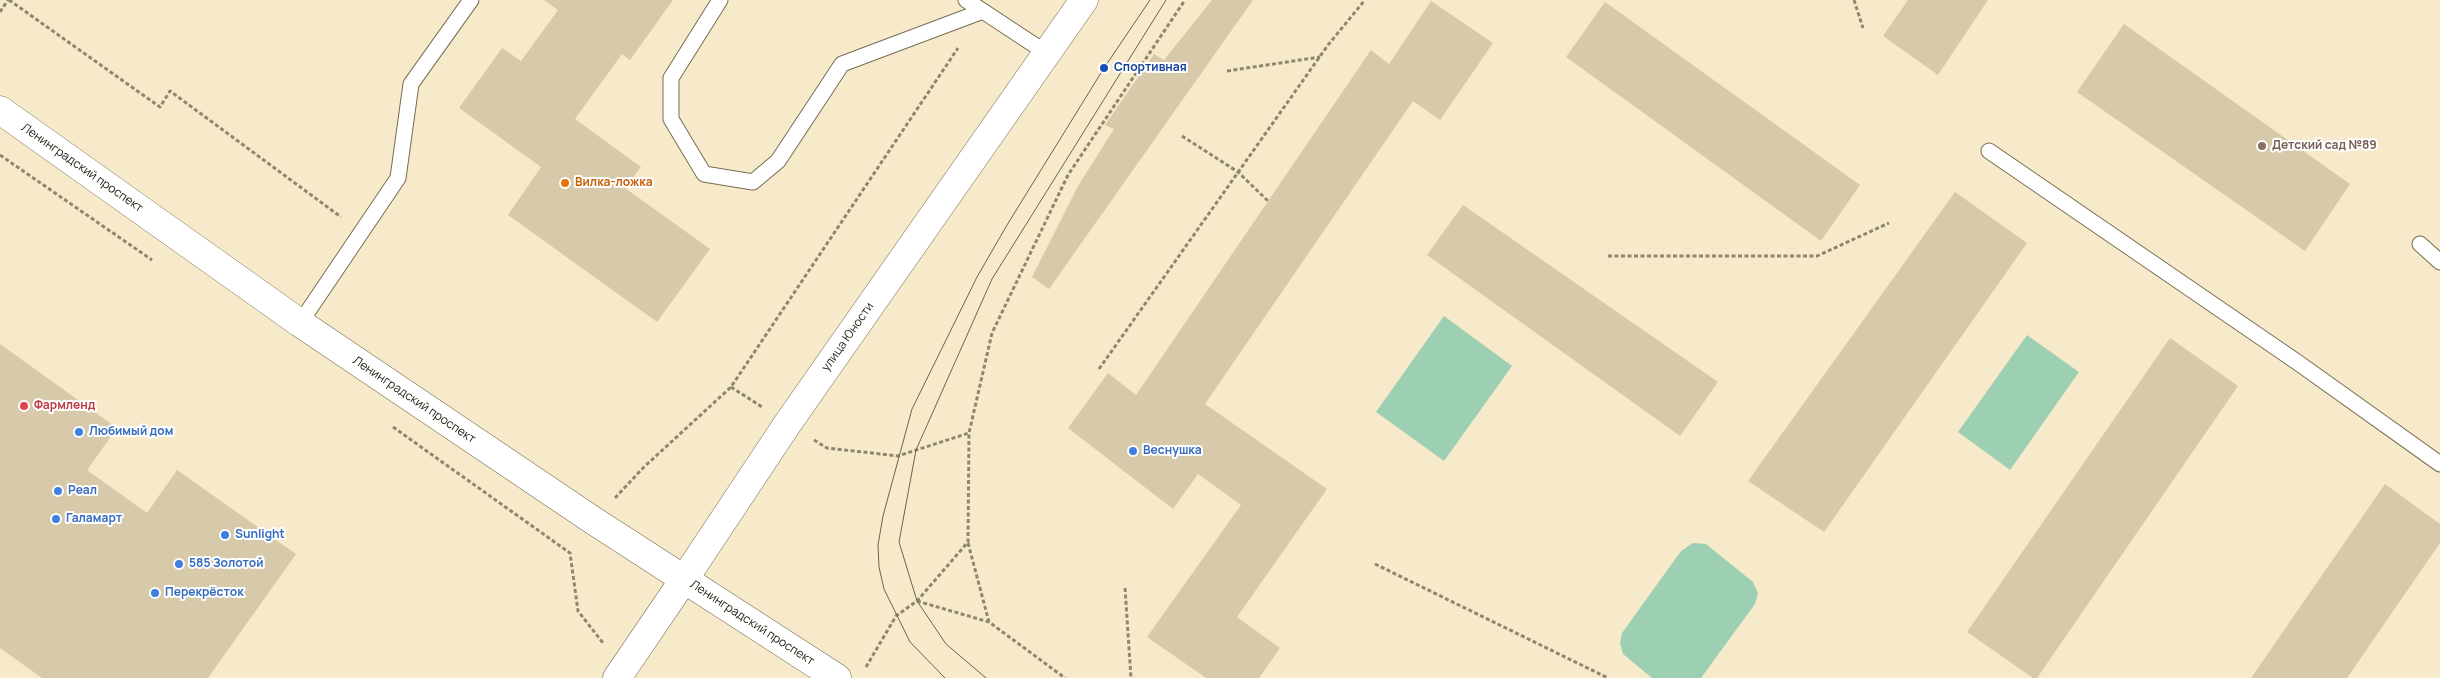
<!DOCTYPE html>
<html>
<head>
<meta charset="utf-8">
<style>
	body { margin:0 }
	canvas { display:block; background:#f6eaca }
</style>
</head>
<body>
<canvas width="2440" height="678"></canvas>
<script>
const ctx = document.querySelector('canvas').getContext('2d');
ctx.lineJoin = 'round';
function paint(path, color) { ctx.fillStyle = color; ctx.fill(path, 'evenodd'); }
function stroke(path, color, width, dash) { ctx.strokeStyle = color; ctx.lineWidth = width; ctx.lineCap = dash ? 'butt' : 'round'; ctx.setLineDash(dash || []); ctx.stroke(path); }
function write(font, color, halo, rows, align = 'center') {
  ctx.font = font + ' Manrope,sans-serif'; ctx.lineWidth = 4; ctx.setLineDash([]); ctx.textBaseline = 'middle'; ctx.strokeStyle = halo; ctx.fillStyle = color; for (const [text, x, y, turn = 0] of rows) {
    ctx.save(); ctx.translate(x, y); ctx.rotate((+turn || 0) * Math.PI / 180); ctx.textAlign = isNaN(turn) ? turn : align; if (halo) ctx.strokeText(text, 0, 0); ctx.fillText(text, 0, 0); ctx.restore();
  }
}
paint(new Path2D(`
	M1444 316 1512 366 1444 461 1376 412Z
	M2027 335 2079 372 2010 470 1958 432Z
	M1693 543 1706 544 1753 582 1758 593 1755 604 1701 678H1652L1623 654 1620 643 1622 633 1681 551Z`), '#9dd0b3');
paint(new Path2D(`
	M544 0H673L630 60 622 54 575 119 641 167 625 188 710 249 657 322 508 215 541 167 459 108 502 48 521 61 558 10Z
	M1212 0H1253L1049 289 1032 277 1078 186 1114 129 1105 125 1154 54 1164 60Z
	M1908 0H1988L1938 75 1883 36Z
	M1431 1 1493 43 1440 120 1413 101 1205 404 1327 489 1237 617 1280 648 1259 678H1206L1147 637 1241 505 1198 474 1173 509 1068 428 1108 373 1136 395 1371 50 1389 64Z
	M1605 2 1860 185 1821 241 1566 57Z
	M2124 24 2350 184 2305 251 2077 92Z
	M1955 192 2027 243 1824 532 1748 481Z
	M1463 205 1718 382 1680 436 1427 255Z
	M2170 338 2238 386 2037 678H2033L1967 632Z
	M0 344 117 428 87 470 147 513 177 470 296 554 208 678H42L0 648Z
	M2385 484 2440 524V543L2347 678H2251Z`), '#d6caab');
const lane = new Path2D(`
	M720 0 671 78V119L704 174 753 182 778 161 842 64 983 11
	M966 0 1048 54
	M1989 151 2297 362 2440 464
	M2420 244 2440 262
	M300 323 398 178 411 84 471 0`);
const street = new Path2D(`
	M617 678 685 578`);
const secondary = new Path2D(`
	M0 110 300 323 594 521 837 678
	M685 578 788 423 1084 0`);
stroke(lane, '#786d51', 17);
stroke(street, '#786d51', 29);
stroke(secondary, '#786d51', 29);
stroke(new Path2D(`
	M9 0 160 107 170 91 341 217
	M1854 0 1863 28
	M0 12 8 0
	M1227 71 1320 57
	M1182 136 1238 172 1268 201
	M0 155 152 260
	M1608 256H1817L1889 223
	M1099 369 1328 45 1365 0
	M731 387 762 407
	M393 427 570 553 578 611 603 643
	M814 440 827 448 898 456 969 433
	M615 498 644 467 731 387 958 48
	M968 543 989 622
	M1375 564 1608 678
	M1125 588 1131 678
	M917 601 989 622 1065 678
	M866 667 896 616 917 601 968 542 969 433 992 333 1068 175 1185 0`), '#8e8670', 3, [4, 2.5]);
stroke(lane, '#fff', 15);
stroke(street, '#fff', 28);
stroke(secondary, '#fff', 28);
stroke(new Path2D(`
	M945 678 910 642 884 589 879 567 878 545 883 516 912 409 977 277 1007 225 1104 68 1150 0
	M986 678 946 644 917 601 899 542 916 450 992 279 1166 0`), '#696250', 1);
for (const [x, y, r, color] of [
	[1104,68,5,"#1a4fb4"],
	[2262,146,5,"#8d6e63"],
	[565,183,5,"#e8710a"],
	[24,406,5,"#e0444e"],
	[79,432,5,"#3f7fe0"],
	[1133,451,5,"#3f7fe0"],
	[58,491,5,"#3f7fe0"],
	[56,519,5,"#3f7fe0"],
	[225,535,5,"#3f7fe0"],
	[179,564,5,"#3f7fe0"],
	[155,593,5,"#3f7fe0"]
]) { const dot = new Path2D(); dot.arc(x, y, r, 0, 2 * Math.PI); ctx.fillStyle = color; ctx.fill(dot); stroke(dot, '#fff', 2); }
write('bold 12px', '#164399', '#fff', [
	["Спортивная",1114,68]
], 'left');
write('bold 12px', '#785e54', '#fff', [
	["Детский сад №89",2272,146]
], 'left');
write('12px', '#282317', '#fff', [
	["Ленинградский проспект",82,168,35],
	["улица Юности",848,337,-55],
	["Ленинградский проспект",414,400,34],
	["Ленинградский проспект",752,623,33]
]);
write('bold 12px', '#c56008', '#fff', [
	["Вилка-ложка",575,183]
], 'left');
write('bold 12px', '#be3a42', '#fff', [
	["Фармленд",34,406]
], 'left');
write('bold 12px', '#366cbe', '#fff', [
	["Любимый дом",89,432],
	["Веснушка",1143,451],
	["Реал",68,491],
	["Галамарт",66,519],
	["Sunlight",235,535],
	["585 Золотой",189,564],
	["Перекрёсток",165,593]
], 'left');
</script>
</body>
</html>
